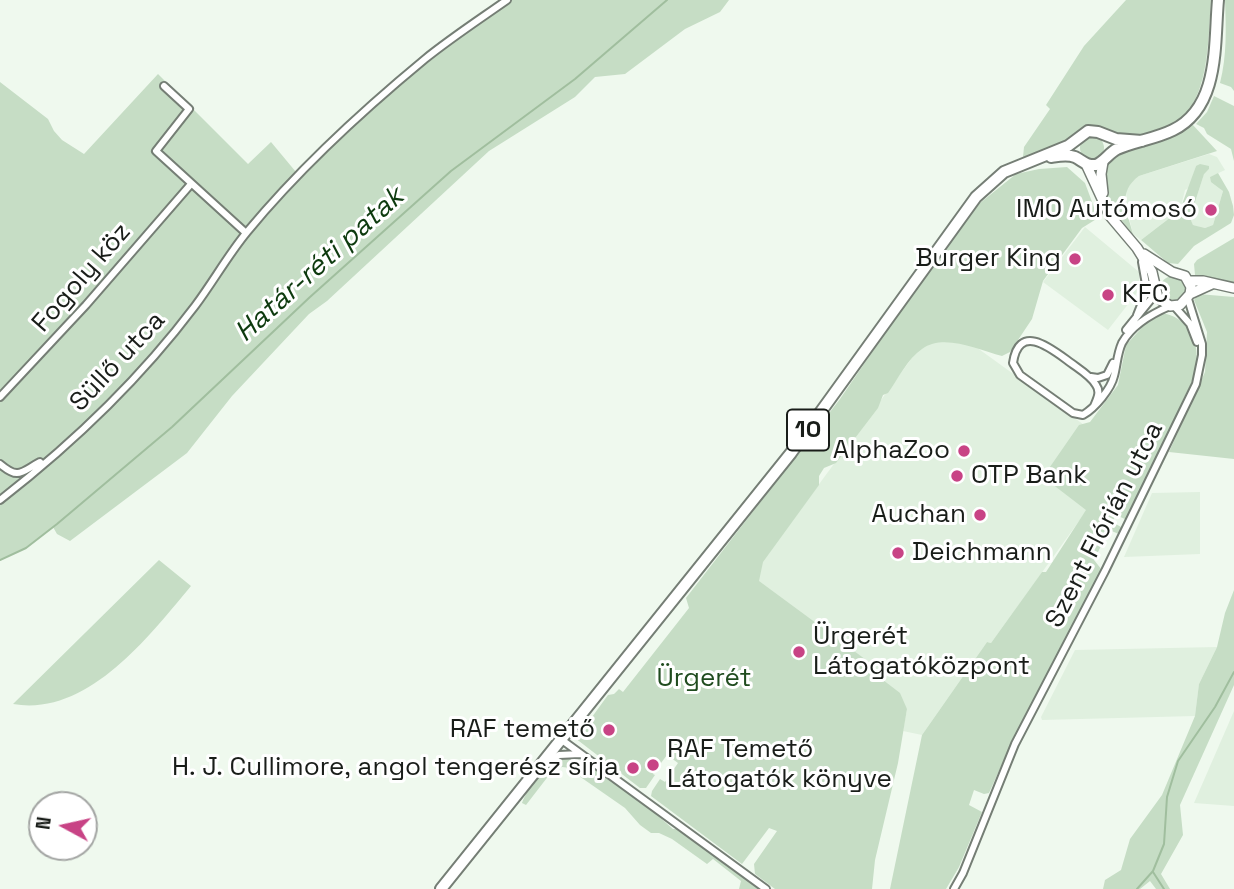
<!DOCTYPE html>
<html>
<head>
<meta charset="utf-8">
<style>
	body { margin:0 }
	#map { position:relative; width:1234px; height:889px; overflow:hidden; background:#eff9ee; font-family:"Space Grotesk",sans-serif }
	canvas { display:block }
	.north { position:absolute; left:28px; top:791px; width:70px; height:70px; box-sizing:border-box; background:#fff; border:2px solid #a3a5a3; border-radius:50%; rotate:278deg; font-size:19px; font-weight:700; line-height:28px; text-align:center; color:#191d19 }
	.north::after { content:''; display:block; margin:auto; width:24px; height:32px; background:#c84385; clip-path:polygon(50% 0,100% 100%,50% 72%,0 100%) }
</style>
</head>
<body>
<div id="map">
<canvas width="1234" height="889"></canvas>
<div class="north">N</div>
</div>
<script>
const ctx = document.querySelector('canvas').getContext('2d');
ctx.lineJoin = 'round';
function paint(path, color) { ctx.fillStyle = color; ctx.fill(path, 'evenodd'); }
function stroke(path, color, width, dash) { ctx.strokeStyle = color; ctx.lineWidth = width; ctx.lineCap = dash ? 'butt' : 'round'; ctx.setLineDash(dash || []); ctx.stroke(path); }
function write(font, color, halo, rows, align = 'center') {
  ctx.font = font + ' "Space Grotesk",sans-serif'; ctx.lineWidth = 6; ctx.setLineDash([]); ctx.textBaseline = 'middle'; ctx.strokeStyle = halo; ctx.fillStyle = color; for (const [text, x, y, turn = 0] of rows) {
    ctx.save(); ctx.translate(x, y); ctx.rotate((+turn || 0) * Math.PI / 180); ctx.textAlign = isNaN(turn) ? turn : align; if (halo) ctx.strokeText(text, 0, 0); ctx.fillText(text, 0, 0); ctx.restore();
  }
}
paint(new Path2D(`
	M1209 154 1217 157 1225 170 1210 177 1223 191 1213 225 1205 228 1193 225 1190 219 1204 173 1209 169 1196 166 1189 188 1185 190 1180 210 1141 240 1133 234 1127 209 1126 189 1131 182 1139 176Z
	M1085 227 1139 272V290L1108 330 1043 282Z
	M944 339 976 347 1087 427V510L991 643 987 642 922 735 903 731 907 709 870 670 872 665 757 583 761 563 920 347Z
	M1200 492V554L1124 557 1152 493Z
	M1217 647 1199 684 1195 716 1042 720 1041 717 1075 650Z
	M1234 711V806L1194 803Z`), '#e0f0df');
paint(new Path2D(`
	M510 0H729L720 12 685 29 625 74 595 77 575 97 489 151 327 301 309 314 232 396 187 453 70 541 57 534 53 527 26 548 0 560V82L48 119 54 131 62 140 84 154 158 74 248 164 271 142 296 172C361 108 433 49 510 0Z
	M1126 0H1211C1207 53 1211 131 1139 136 1133 137 1119 137 1112 135 1103 131 1101 123 1089 126 1078 128 1073 138 1063 144 1052 150 1036 153 1023 157L1024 147 1050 109 1046 105 1084 46Z
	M1225 0H1234V91L1231 87 1220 83C1227 55 1226 29 1225 0Z
	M1214 96 1234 106V161L1231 149 1207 134 1204 128 1196 124 1207 112Z
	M1192 124 1217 151 1139 176C1117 192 1127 211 1133 234 1117 216 1087 174 1116 153 1128 144 1149 144 1163 139 1174 136 1183 130 1192 124Z
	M1080 148a12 12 0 1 1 24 0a12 12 0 1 1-24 0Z
	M1200 164 1209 166V169L1204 174 1190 218 1193 225 1205 228 1213 225 1223 191 1211 182 1210 177 1218 173 1229 192 1233 206 1234 215 1231 223 1194 246 1178 264 1168 263 1141 240 1180 210 1196 166Z
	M1067 167 1085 183 1098 218 1082 228 1043 281 1032 319 1010 352 1002 356C978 350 944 333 922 349 908 358 898 379 888 393L883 395 878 408 836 463 824 468 819 476V485L763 562 759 581 873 665 870 670 900 693 907 709 898 763 875 860 872 889H775L755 874 754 864 777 831 769 828 742 864 651 796 652 791 660 779 665 782 678 763 667 755 661 763 656 762 654 764 656 768 653 774 655 775 646 788H640L575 738V733L592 717 608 695 614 694 619 689 623 692 689 608 686 598 840 399 938 256 980 203 1016 174 1039 169Z
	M1234 238V284L1195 275 1194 264 1197 260Z
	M1160 289a13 13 0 1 1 26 0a13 13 0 1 1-26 0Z
	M1198 294 1234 297V459L1169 452 1205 372 1207 332 1194 300Z
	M1162 313C1186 317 1197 336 1197 360 1196 378 1185 395 1178 411 1162 447 1144 484 1127 520L1116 515 1112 522 1123 528 1119 534 1109 530 1094 560 1102 570 1011 744 989 793 984 794 974 790 969 805 982 812 959 867 946 889H890L922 735 987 642 991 643 1042 572H1046L1086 510 1043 477 1079 425 1090 422 1118 385 1126 345 1146 323Z
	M159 560 191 586C149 636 88 717 13 704Z
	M1234 590V685L1180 805 1183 835 1161 874 1170 889H1156L1150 881 1140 889H1103L1105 880 1121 870 1130 839 1162 795 1195 716 1199 684 1217 647 1225 613Z
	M569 757 584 762 648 807 673 829H680L760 889H739L741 881 713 859 707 864 672 839 659 833H651L640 825 625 808 579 776 571 768 562 767 553 770 526 805 522 803C528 786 550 759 569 757Z`), '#c6ddc5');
stroke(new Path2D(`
	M0 560 26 548 57 524 172 427 310 297 451 171 575 79 667 0
	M1153 872 1164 889
	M1137 889 1153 871 1164 844 1167 797 1178 761 1215 707 1234 672`), '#a0be9e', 2);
const street = new Path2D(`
	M164 86 189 109 156 151 246 233
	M1174 306 1190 324 1197 342
	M1137 315 1147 290 1142 262
	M1126 330 1156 293
	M1091 377 1098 378 1107 375 1113 363
	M0 397 86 305 191 184
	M1094 406C1097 399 1101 392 1096 385 1091 376 1079 369 1071 363 1053 350 1019 321 1013 363L1020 375 1073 413 1083 415C1095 408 1111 389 1114 376 1117 365 1117 354 1122 343 1132 325 1151 314 1170 306
	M0 464C19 480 21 472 40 462L43 465
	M0 500C72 444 140 379 195 306 213 282 228 255 247 232 299 169 362 111 425 59 451 38 480 19 507 0
	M562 740 766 889
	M546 764 559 755 580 754
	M954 889 963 873 1015 744 1105 571 1196 384 1202 355V344L1188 299`);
const secondary = new Path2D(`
	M1103 162 1101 174 1103 193
	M1086 164 1110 216 1137 248 1152 272 1158 298 1170 306 1180 305 1190 294 1212 284
	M1144 254 1172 272 1185 276 1191 287 1190 294
	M1189 281H1203L1234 288`);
const primary = new Path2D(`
	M1051 157C1058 156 1067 154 1075 157 1083 161 1086 166 1096 165 1105 161 1109 153 1117 149 1135 141 1155 139 1173 130 1220 107 1214 44 1218 0
	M441 889 791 453 976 197 1004 172 1068 146 1088 131 1098 132 1116 139 1142 141`);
stroke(street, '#757e75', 10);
stroke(secondary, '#757e75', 12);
stroke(primary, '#757e75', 14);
stroke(street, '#fff', 6);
stroke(secondary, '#fff', 9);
stroke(primary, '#fff', 10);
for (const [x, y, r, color] of [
	[1211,210,7,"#c84385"],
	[1075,259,7,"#c84385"],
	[1108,295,7,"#c84385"],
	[964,451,7,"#c84385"],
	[957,476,7,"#c84385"],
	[980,515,7,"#c84385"],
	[898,553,7,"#c84385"],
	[799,652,7,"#c84385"],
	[609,730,7,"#c84385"],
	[653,765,7,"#c84385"],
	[633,768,7,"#c84385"]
]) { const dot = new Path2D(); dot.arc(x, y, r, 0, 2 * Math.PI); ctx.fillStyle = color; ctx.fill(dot); stroke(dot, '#fff', 2.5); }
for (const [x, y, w] of [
	[808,430,42]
]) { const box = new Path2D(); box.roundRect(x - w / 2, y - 20.5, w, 41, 5); ctx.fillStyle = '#fff'; ctx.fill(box); stroke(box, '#191d19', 2); }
write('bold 24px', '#191d19', null, [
	["10",808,430]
]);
write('26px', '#191d19', '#fff', [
	["IMO Autómosó",1197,210],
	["Burger King",1061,259],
	["KFC",1122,295,"left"],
	["AlphaZoo",950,451],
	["OTP Bank",971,476,"left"],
	["Auchan",966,515],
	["Deichmann",912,553,"left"],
	["Ürgerét",813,637,"left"],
	["Látogatóközpont",813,667,"left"],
	["RAF temető",595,730],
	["RAF Temető",667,750,"left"],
	["Látogatók könyve",667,780,"left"],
	["H. J. Cullimore, angol tengerész sírja",619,768]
], 'right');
write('26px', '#191d19', '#fff', [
	["Fogoly köz",82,278,-49],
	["Süllő utca",118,362,-47],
	["Szent Flórián utca",1105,525,-63]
]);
write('26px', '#204c1f', '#fff', [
	["Ürgerét",704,679]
]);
write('italic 28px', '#0d3a0e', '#fff', [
	["Határ-réti patak",320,265,-42]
]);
</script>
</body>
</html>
